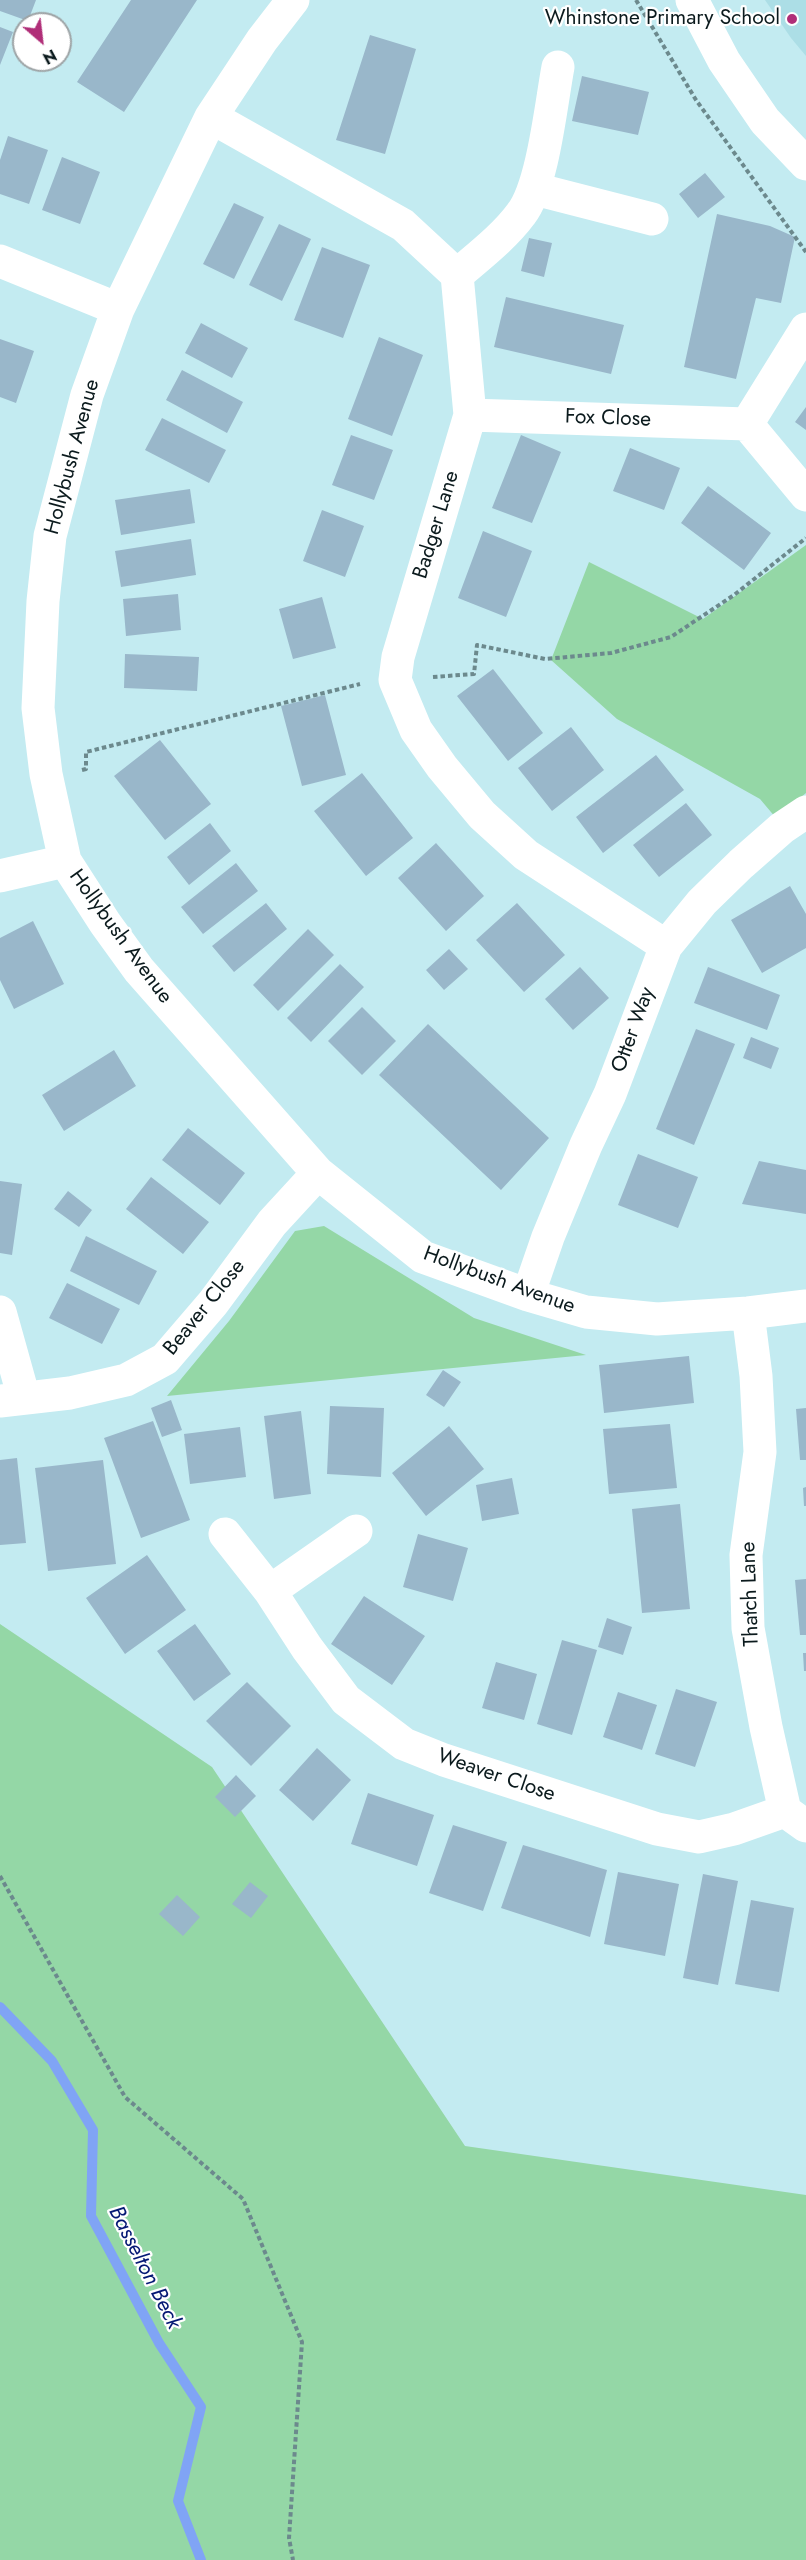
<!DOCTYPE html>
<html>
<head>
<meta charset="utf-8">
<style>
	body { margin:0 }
	#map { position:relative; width:806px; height:2560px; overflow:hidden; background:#c3ebf1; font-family:Jost,sans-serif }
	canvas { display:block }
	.north { position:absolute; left:12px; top:12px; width:60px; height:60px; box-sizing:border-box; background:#fff; border:2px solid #9da3a5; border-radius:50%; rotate:152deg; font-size:16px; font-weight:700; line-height:24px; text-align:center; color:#0b1a1d }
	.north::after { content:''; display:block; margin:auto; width:21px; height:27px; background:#b02e78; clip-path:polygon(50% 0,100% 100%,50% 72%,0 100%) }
</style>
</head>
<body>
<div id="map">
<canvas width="806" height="2560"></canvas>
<div class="north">N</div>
</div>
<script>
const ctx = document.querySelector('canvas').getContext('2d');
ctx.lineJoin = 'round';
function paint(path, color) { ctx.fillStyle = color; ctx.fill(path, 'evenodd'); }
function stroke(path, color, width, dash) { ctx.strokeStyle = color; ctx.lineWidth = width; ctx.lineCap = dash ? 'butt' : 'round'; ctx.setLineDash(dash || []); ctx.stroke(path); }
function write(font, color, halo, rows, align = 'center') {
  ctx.font = font + ' Jost,sans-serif'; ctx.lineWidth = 4.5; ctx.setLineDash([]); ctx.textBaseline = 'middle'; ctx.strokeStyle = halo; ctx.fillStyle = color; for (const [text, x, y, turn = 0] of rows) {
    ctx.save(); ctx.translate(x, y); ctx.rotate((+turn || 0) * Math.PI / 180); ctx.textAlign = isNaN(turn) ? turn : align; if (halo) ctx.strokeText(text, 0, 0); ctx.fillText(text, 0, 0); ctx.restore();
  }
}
paint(new Path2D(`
	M765 0H806V56L791 38Z`), '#acdee6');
paint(new Path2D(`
	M806 545V793L776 818 760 799 617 719 551 660 589 562 703 619Z
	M324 1226 474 1318 586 1355 167 1396 229 1321 295 1231Z
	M0 1624 212 1767 465 2146 806 2195V2560H0Z`), '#94d7a6');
stroke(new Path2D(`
	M0 2007 52 2061 93 2130 91 2216 159 2343 201 2407 178 2501 201 2560`), '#80a4f5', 10);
paint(new Path2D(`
	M0 0H36L28 21 0 11Z
	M131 0H197L124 112 77 82Z
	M0 27 13 32 0 65Z
	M370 35 416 49 385 154 336 140Z
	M582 76 649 92 638 135 572 121Z
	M8 136 48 150 29 204 0 194V160Z
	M62 157 100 172 80 224 42 210Z
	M705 173 725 197 698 218 679 194Z
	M234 203 264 217 234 279 203 264Z
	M717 214 770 226 795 237 781 303 756 298 736 379 684 367Z
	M279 224 311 239 282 301 249 285Z
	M529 238 552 243 544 277 521 271Z
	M322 247 370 265 343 338 294 320Z
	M506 297 624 325 611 374 494 347Z
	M201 323 248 348 232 378 185 353Z
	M379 337 423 355 392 436 348 419Z
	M0 339 34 351 16 403 0 397Z
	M182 370 243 402 227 433 166 400Z
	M806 407V430L795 422Z
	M162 418 226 450 209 483 145 450Z
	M351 435 393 450 374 500 332 485Z
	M521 435 561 452 532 523 492 508Z
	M630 448 680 468 664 510 613 491Z
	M708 486 771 533 744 570 681 523Z
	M190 489 195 523 121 535 115 500Z
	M322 510 364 526 345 577 303 561Z
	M483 531 532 551 506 617 458 598Z
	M191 539 196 575 121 587 115 551Z
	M178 594 181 630 126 636 123 599Z
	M322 597 336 648 293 659 279 609Z
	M125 654 199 657 197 691 124 688Z
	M493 669 543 733 508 761 457 696Z
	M325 695 346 775 302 786 281 706Z
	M571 727 604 770 552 811 518 768Z
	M160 740 211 804 165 840 114 776Z
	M656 755 684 790 603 853 576 817Z
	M362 773 413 838 366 876 314 811Z
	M686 803 712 835 659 877 633 845Z
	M210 823 231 851 189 885 167 857Z
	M436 843 484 896 446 931 398 878Z
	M236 863 258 891 203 934 181 907Z
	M790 886 806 914V948L762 973 731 920Z
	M266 903 287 929 234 972 212 946Z
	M517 903 565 955 524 992 476 940Z
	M33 921 64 984 14 1009 0 980V938Z
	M308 929 334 955 278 1011 253 985Z
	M449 949 468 969 444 990 426 970Z
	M340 964 364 987 311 1042 287 1018Z
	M580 967 609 998 573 1030 545 999Z
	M708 967 780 995 767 1030 694 1003Z
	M362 1007 396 1041 362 1075 328 1041Z
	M428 1024 549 1138 501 1190 379 1075Z
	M696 1029 735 1044 694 1145 656 1129Z
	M751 1037 779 1048 771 1069 743 1058Z
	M114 1050 136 1086 64 1131 42 1095Z
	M188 1128 245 1173 220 1205 162 1160Z
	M638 1154 698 1177 678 1228 618 1205Z
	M759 1161 806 1170V1214L742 1204Z
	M151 1177 209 1222 183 1254 126 1209Z
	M0 1181 22 1184 12 1255 0 1253Z
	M68 1191 92 1210 79 1227 54 1209Z
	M86 1236 157 1271 139 1305 70 1271Z
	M67 1283 120 1309 102 1344 49 1318Z
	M689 1356 694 1403 604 1413 599 1365Z
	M443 1370 461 1382 444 1407 426 1395Z
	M171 1400 182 1430 162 1437 151 1408Z
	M330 1406 384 1408 381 1477 327 1474Z
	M806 1408V1460H800L796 1409Z
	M301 1411 311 1494 274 1499 264 1416Z
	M153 1421 190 1520 141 1538 104 1438Z
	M670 1424 677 1488 609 1494 603 1429Z
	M449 1426 484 1469 426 1516 392 1473Z
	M240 1427 246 1477 190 1484 184 1434Z
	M17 1458 26 1543 0 1545V1460Z
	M103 1460 116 1564 48 1571 35 1468Z
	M512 1478 519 1514 482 1521 476 1485Z
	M806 1487V1506H804L803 1488Z
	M680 1504 690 1609 642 1613 632 1509Z
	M418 1534 468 1548 453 1601 403 1587Z
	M147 1555 186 1610 125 1654 86 1598Z
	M806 1579V1635H800L795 1580Z
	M364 1596 425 1636 392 1685 331 1644Z
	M607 1618 632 1627 623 1655 598 1647Z
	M195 1624 231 1674 194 1701 157 1651Z
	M562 1640 597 1650 572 1735 537 1724Z
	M803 1653H806V1671H804Z
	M496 1662 537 1674 524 1720 482 1708Z
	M247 1682 291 1726 251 1766 206 1721Z
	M676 1689 717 1702 695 1767 655 1754Z
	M618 1692 657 1705 642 1750 603 1737Z
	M317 1748 351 1780 313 1821 279 1790Z
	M236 1775 256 1796 235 1817 215 1797Z
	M368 1793 434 1815 417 1866 351 1844Z
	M453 1825 507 1842 483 1911 429 1893Z
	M523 1845 607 1870 590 1937 501 1908Z
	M618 1872 679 1884 665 1956 604 1944Z
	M703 1874 738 1881 718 1985 683 1978Z
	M250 1882 268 1896 251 1918 232 1904Z
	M177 1895 200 1917 183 1936 159 1914Z
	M751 1900 794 1908 779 1992 735 1984Z`), '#99b7ca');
stroke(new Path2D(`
	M636 0 696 100 806 252
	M433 677 474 674 477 645 545 659 611 653 671 637 734 595 806 538
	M82 770 86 769V752L360 684
	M0 1876 125 2097 243 2199 302 2342 289 2538 293 2560`), '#6c898d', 4, [4.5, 3]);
stroke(new Path2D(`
	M293 0 262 40 211 117 118 309 87 395 50 536 43 601 38 708 46 774 65 861 105 923 139 970 318 1173 423 1257 528 1295 586 1312 657 1319 748 1313 806 1306
	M211 117 403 225 457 275 470 415 398 657 395 680 416 730 442 767 482 815 526 855 666 946
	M535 189 652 219
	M0 261 118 309
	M457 275C479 256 504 237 521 214 543 186 551 104 558 67
	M470 415 747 424 806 329
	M747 424 806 495
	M0 876 65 861
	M528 1295 548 1237 586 1145 610 1094 666 946 702 902 741 864 782 828 806 812
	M0 1312 24 1398
	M748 1313 756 1376 760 1452 746 1555 748 1628 766 1727 785 1811 806 1826
	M0 1401 70 1393 126 1380 165 1359 213 1303 272 1223 318 1173
	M225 1534 270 1591 307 1648 346 1700 404 1744 444 1760 657 1829 699 1837 734 1829 785 1811
	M270 1591 356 1531`), '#fff', 33);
stroke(new Path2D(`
	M692 0 724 61 765 121 806 164`), '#fff', 33);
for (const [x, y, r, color] of [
	[792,19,6,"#b02e78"]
]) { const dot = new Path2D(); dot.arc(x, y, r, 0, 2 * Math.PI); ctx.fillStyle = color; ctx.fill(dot); stroke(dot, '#fff', 2); }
write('21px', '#0b1a1d', '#fff', [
	["Whinstone Primary School",780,19]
], 'right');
write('21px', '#0b1a1d', '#fff', [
	["Fox Close",608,419,2],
	["Hollybush Avenue",73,457,-75],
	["Badger Lane",437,525,-73],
	["Hollybush Avenue",120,937,54],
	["Otter Way",634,1030,-70],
	["Hollybush Avenue",499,1281,20],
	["Beaver Close",205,1308,-51],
	["Thatch Lane",751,1594,-92],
	["Weaver Close",496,1776,19]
]);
write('italic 22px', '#051974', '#fff', [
	["Basselton Beck",144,2268,63]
]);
</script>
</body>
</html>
